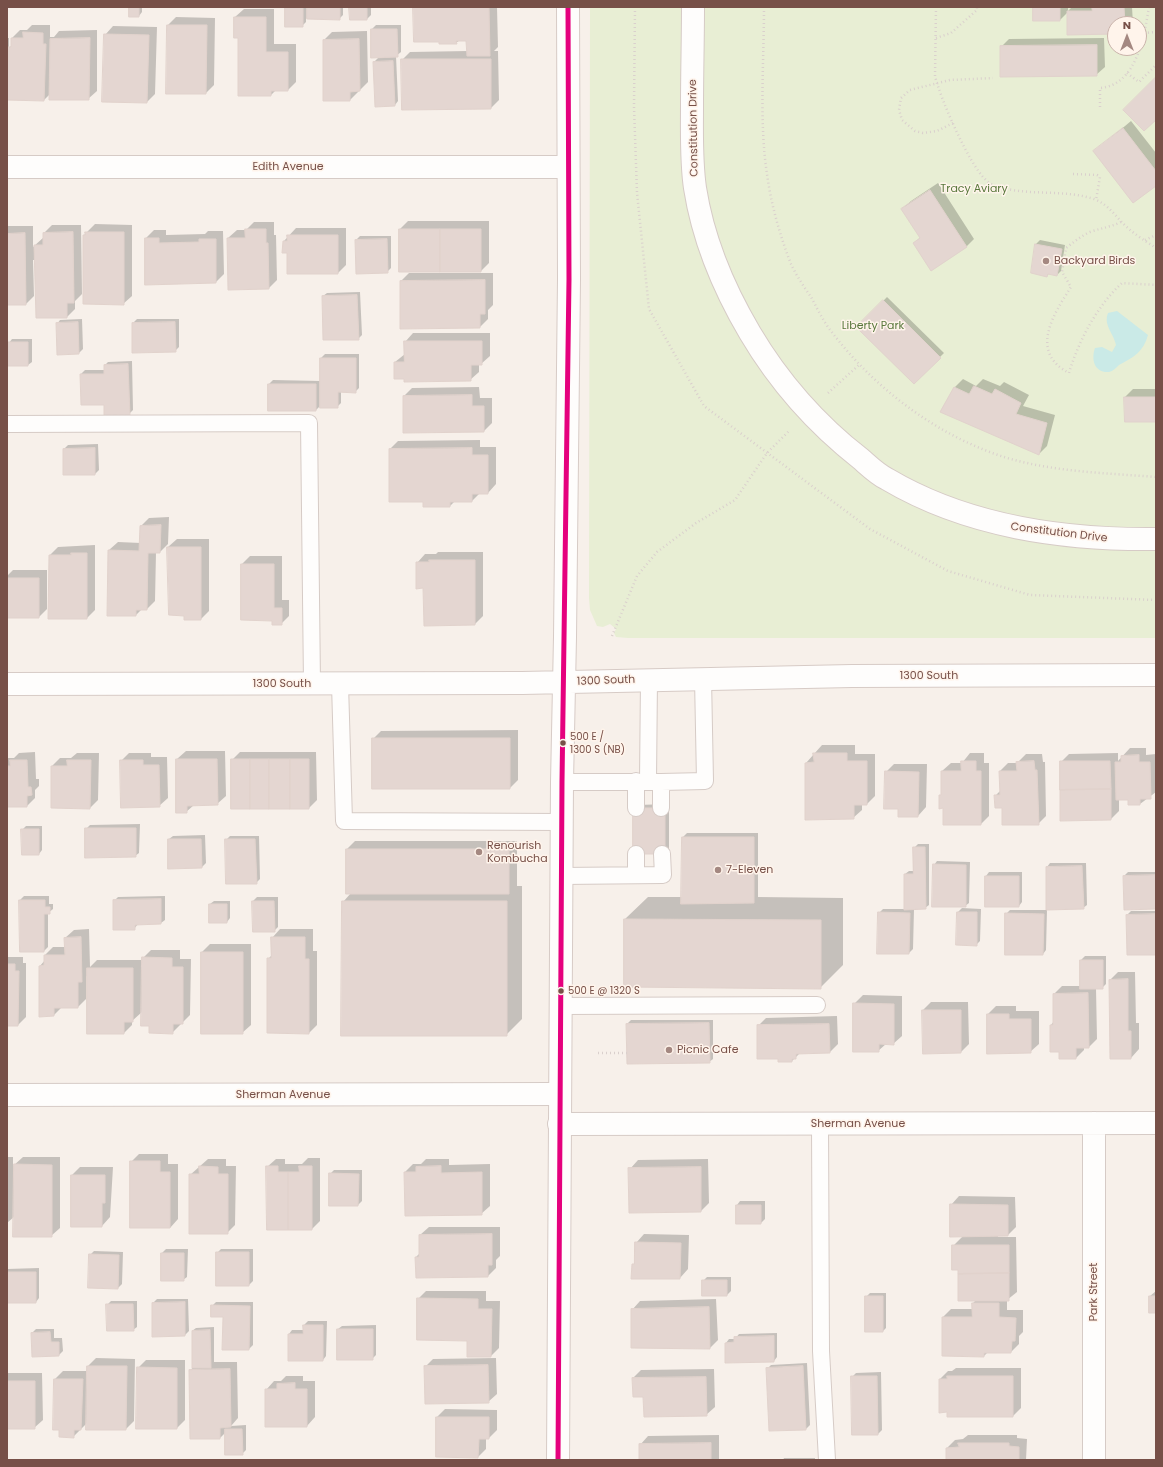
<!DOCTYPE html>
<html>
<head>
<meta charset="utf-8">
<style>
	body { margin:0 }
	#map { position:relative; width:1163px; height:1467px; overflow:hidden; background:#f7f0ea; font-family:Poppins,sans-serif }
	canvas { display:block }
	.frame { position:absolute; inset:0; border:8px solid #775048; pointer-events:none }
	.north { position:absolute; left:1107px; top:16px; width:40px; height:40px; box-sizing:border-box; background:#fff4eb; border:1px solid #c9b2aa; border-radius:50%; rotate:0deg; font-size:11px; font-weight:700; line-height:16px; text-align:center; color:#775048 }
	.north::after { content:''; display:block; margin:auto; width:14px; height:18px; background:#a48881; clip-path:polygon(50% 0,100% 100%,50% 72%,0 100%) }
</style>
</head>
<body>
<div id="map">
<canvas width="1163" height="1467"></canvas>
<div class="frame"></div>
<div class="north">N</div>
</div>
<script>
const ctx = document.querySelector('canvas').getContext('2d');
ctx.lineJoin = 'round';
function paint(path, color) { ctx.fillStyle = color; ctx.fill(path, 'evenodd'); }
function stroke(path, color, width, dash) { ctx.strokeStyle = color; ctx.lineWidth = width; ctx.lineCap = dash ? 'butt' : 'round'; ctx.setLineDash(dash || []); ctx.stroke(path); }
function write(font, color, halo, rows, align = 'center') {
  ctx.font = font + ' Poppins,sans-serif'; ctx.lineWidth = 3; ctx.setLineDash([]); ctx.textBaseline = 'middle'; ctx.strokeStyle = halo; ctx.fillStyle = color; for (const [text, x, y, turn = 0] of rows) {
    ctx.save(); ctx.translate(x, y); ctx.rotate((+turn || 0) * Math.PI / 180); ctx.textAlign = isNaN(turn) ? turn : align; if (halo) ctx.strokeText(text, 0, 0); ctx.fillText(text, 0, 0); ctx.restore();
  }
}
paint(new Path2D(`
	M590 7H1156V638H628L616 637 614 633 616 629 610 624 603 627 597 626 590 610 589 598ZM1115 24H1139V48H1115Z`), '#e8eed4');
paint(new Path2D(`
	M1117 311 1148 335C1144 351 1133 358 1119 365 1116 368 1113 371 1109 372 1094 373 1091 359 1095 348L1102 347 1112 352 1116 345C1114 334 1103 325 1108 313Z`), '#caeae7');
paint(new Path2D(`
	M130 7H142V12L139 16Z
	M286 7H343V15L339 19 306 18V22L302 26Z
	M350 7H371V15L367 19Z
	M414 7H497L498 47 494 51H498L499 100 491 108 402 60 410 52 468 51 467 40H460L456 43 440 41Z
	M1034 7H1068V11L1072 7H1132L1133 24H1115V33L1068 12 1060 20Z
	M244 9H274V44H296V82L288 90H276L271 95 239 37 235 17Z
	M176 17 215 18 214 85 206 93 168 25Z
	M32 25H50V37H54L59 31 97 30V91L88 99 50 94 44 100 8 99 7 38H9V48L12 45V38L20 30H27Z
	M376 25H401V52L396 56 398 101 395 105 374 62 378 58H384L372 29Z
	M113 26 157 27 155 94 147 102 105 35Z
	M367 31 368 82 350 100 324 40 332 32Z
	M1104 38 1105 67 1096 75 1001 47 1009 39Z
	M1131 121 1156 153V185L1095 151Z
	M938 183 974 239 966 247 914 243 921 237 902 209 911 201Z
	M408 221H489V263L481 271H400V229Z
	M254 222H274V235H276L277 280 269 288 228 238 237 230H246Z
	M95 224 132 225V296L123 304 84 235Z
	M52 225H81L82 294 75 301V309L67 317 35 260H33L34 296 26 304H7V226H33V247L44 237V233Z
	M296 228H346V265L338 273 288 252 284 241Z
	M154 230H166V235L205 234 208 231H223L224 274 216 282 146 238Z
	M360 236H391V268L387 272 356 240Z
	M1040 240 1065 245 1061 271 1057 275 1049 273 1047 276 1032 272 1036 244Z
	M409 273H493V305L488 310V319L480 327 401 281Z
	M360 292 362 335 358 339 323 296 327 293Z
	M887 297 944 353 914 383 858 327Z
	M82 319 83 349 79 353 57 324 60 320Z
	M137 319H179V347L175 351 133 323Z
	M413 333H490V356L481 364H479V372L470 380 395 378V362L405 354V342Z
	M12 339H32V362L28 365 9 343Z
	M325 354H359V388L355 392 341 391V403L337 407 321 405 316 410 269 384 273 380 321 381V358Z
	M132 361 133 410 129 414 105 404 81 374 85 370H105V365L108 362Z
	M963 379 976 386 983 379 1000 386 1004 382 1029 395 1023 406 1055 415 1047 446 1039 454 941 411 955 387Z
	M479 387 480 398H492V423L484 431 404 432V396L412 388Z
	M1133 389H1156V421L1125 397Z
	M480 440V447H496V484L488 493H480L472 501H455L450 506 424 501 390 449 398 441Z
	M98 444 99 470 95 474H64V449L68 445Z
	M169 517 168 544 160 552H156L155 601 147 609H142L136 615H108L109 550 118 542 141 543V526L149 518Z
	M177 539H209V611L201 619H185L168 547Z
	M95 545V610L87 618 50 555 58 547Z
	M438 552H483V616L475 624 424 587 417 563 425 554H436Z
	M250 556H282V600H289V616L281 624 273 620 242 564Z
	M13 570H47V609L39 617H7V576Z
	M518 730V780L510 788 373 739 381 731Z
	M822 745H855V754H875V796L867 804H862V810L853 818 806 763Z
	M1130 748H1146V755L1156 754V792L1140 804 1129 799H1119V811L1111 819 1061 762 1069 754 1118 753V761Z
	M186 751H225L226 796 217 804 194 805 186 812 177 759Z
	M35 752 36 779H39V786L35 790V798L27 806H7V758H14L19 753Z
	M240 752H316L317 800 309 808 232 760Z
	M77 753H99L98 800 90 808 52 766 60 758H71Z
	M129 753H151V757H167L168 798 159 806 121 761Z
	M970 753H984V763H989V816L981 824 944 807 940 796 942 793V771L951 763H962Z
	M1026 754H1042L1043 762H1045L1046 816 1038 824 1003 807 995 796 1001 790 1000 771 1008 763H1017Z
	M894 764H927L926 807 918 816H899V808L886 772Z
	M669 804V849L665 853 637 805Z
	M140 824 139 853 135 856 86 829 90 825Z
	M26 826H42V850L39 854 22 830Z
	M687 833H758V897L843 898V965L820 988 625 919 648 897H682L683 837Z
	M205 835 206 863 202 867 169 839 173 836Z
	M230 836H259L260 879 256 883 226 840Z
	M355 841H517V886H522V1019L506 1035 343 902 351 893 347 849Z
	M918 844H929V905L925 908 914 909 913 949 909 953 879 913 883 909H905V874L909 871H914V848Z
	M937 861 970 862 969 903 965 906 934 865Z
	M1050 863H1086L1087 905 1083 908 1047 867Z
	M989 872H1022V902L1019 906 986 876Z
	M1128 872H1156V908L1124 876Z
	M24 896H49V904H53V909L48 913V947L44 951H21L20 900Z
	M165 896V920L161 923 138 924 134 929 114 901 118 897Z
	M257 897H278V927L274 931 253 901Z
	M214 901H230V918L227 922 210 904Z
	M962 908 981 909 980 941 976 945 958 912Z
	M1010 910H1047L1046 950 1043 954 1006 914Z
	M1131 911H1156V954L1127 915Z
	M89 929 90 967 97 960H141V967H142L143 958 151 950H180V959H191L190 1015 172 1033 150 1025 142 1012 132 1021V1025L124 1033 88 974 86 977V999L78 1007H62L54 1015 40 966 45 960V955L53 947H66L65 938 74 930Z
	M280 929H313V951H317V1025L309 1033 268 959 272 955V938Z
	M210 944H251V1025L242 1033 202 952Z
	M1085 956H1106V984L1102 988H1096L1097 1039 1089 1047H1084V1050L1076 1058 1060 1051H1051V1025L1054 1021V994L1062 986H1081V960Z
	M7 957H23V963H26V1017L18 1025H7Z
	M1118 972H1135L1136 1023H1139V1049L1131 1058 1110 980Z
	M863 995 902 996V1036L893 1044H886L878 1051 854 1004Z
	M931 1002H968L969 1044 961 1052 923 1010Z
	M996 1006H1016V1011H1039V1044L1030 1052 988 1014Z
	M837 1016 838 1044 830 1052 800 1053 792 1061 779 1058 758 1026 766 1018Z
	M631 1020H713V1059L709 1062 628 1063 627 1024Z
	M139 1154H168V1164H178V1219L170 1228 131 1162Z
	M7 1157H13V1166L23 1157H60V1228L51 1236 15 1216 7 1223Z
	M308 1158H320V1221L312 1229 267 1167 276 1159H285V1164H302Z
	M208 1159H226V1166H236L235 1225 227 1233 190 1175Z
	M426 1159H449V1165L490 1164V1206L481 1214 405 1172 413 1164H421Z
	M708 1159 709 1203 701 1211 630 1169 638 1160Z
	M80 1167H113L110 1217 102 1226 72 1175Z
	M334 1170H362V1201L358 1205H330V1174Z
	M959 1196 1015 1197 1016 1227 1008 1235H998V1237H1016L1017 1292 1007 1300V1310H1023V1332L1019 1336V1344L1011 1352H988L984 1356 943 1317 951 1309H973V1303L976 1300 959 1269 953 1246 963 1236 951 1205Z
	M740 1201H765V1219L761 1223H737V1205Z
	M429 1227H500V1256L496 1260V1268L488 1276 416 1257 420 1253V1235Z
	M644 1234 689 1235 688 1269 680 1278 633 1265 635 1262 636 1243Z
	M166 1249H188L187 1277 183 1280 162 1253Z
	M221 1249H253V1281L249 1285 217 1253Z
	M94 1251 123 1252 122 1284 118 1288 90 1255Z
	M39 1268V1298L36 1302 7 1293V1269Z
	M707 1277H731V1291L727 1295H703V1281Z
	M426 1291H486V1301H500L499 1348 491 1356H468V1340L418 1299Z
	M1156 1291V1312L1150 1296Z
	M870 1293H886V1328L883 1331 866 1297Z
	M157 1299H188L189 1331 185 1335 153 1303Z
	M716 1299 718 1340 710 1348 632 1310 640 1301Z
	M111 1301H137V1327L133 1330 107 1305Z
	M216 1302H253V1345L249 1349 224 1316 212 1306Z
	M308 1321H327L326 1356 323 1360 289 1334 292 1330H304V1325Z
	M376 1325V1355L372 1359 338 1329 342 1326Z
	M214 1327V1362H237L238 1418 231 1426 246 1425V1450L242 1454 226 1432 220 1438 190 1371 193 1367 192 1331 196 1328Z
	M36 1329H54V1338H62L63 1351 59 1355 32 1333Z
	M777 1333V1357L774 1361 726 1343 729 1339H735L739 1334Z
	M96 1358 135 1359 134 1421 126 1429H87V1423L73 1437 60 1429 55 1379 63 1371H88V1366Z
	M496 1358 497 1394 488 1402 425 1367 433 1359Z
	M146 1360H185V1420L177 1428 138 1368Z
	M807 1363 810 1425 806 1429 767 1369 771 1365Z
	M956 1368H1021V1408L1013 1416 948 1411 940 1379 948 1371H952Z
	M714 1369 715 1407 706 1415 644 1396 633 1378 641 1370Z
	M881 1372 882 1430 878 1434 852 1377 856 1373Z
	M7 1373H42L43 1420 34 1428H7Z
	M286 1376H303V1381H315V1417L307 1426 266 1390 274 1381H281Z
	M445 1409 497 1410V1430L489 1438H486V1449L478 1457 437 1417Z
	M719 1435V1460H640V1445L648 1436Z
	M968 1435H1017V1438L1027 1439 1026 1460H947V1448L955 1440 963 1439Z
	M784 1458H815V1460H783Z`), '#0003');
const building = new Path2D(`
	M129 7H139V17H129Z
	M285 7H303V27H285Z
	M307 7H340V20L307 19Z
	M349 7H367V20H350Z
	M413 7H489L490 56H467L466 41H456L457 44H439V42H414Z
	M1033 7H1060V21H1033Z
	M1092 7H1124L1125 24H1115V34L1067 35V11H1092Z
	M234 17H266V52H288V91H271V96H238V38H234Z
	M167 25H207L206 94H166Z
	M371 29H397L398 57 371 58Z
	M23 32 43 33V44H46L44 101 7 100 8 47H11V38H23Z
	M104 34 149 35 147 103 102 102Z
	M90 38 89 100H49L50 39Z
	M359 39 360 91 350 92V101H323V40Z
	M1097 45V76L1000 77V46Z
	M401 59H491V109L402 110Z
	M393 61 395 106 375 107 373 62Z
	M1156 77V120L1144 131 1123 110Z
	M1123 128 1156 171V186L1133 203 1093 151Z
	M930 190 967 247 931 271 913 243 920 238 901 209Z
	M245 229H266V243H268L269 289 228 290 227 238H245Z
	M399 229H440V272H399Z
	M440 229H481V272H440Z
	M73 232 74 303H67V318H36L34 245H43V233Z
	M85 232H124V305L83 304V235H85Z
	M25 233 26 305H7V234Z
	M287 235H338V274H287V253H282L283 241H287Z
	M145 238H159V243L199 242V239H216V283L145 285Z
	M387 239 388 273 356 274 355 240Z
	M1035 244 1062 249 1057 276 1048 274 1047 277 1031 273Z
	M485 280V314H480V328L400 329V281Z
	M357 295 359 340H323L322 296Z
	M883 300 941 358 914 384 856 327Z
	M78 322 79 354 57 355 56 323Z
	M175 322 176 352 132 353V323Z
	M404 341H482V365H471V381L404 382V379H394V362H404Z
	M8 342H28V366H8Z
	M320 358H356V393L338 392V408H320Z
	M128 364 130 415H104V405H81L80 374H104V365Z
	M268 384H316V411H268Z
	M974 386 992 394 995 389 1021 403 1016 414 1047 423 1039 455 940 412 954 387 969 394Z
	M472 395V406H484V432L403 433V396Z
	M1124 397H1156V422H1125Z
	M95 448V475H63V449Z
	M472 448V455H488V494H472V502H450V507H423V502H389V449Z
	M161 525 160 553H148L147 610H136V616H107L108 550 139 551 140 526Z
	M167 547H201V620H184V616L169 615Z
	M71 553H87V619H48L49 555H71Z
	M429 560H475V625L424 626 423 588 416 589V562H429Z
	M241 564H274V608H282V625H272V621L241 620Z
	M7 578H39V618H7Z
	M372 738H510V789H372Z
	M813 753H847V761H867V805H854V819L805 820V763L814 762Z
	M1139 755V762H1150L1151 799H1140V805H1128V800H1116L1115 762H1121V756Z
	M176 759H217L218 805 187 806V813H176Z
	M231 759H250V809H231Z
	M250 759H269V809H250Z
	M269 759H290V809H269Z
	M290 759H309V809H290Z
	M10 760H27L28 787H31L32 795 27 796V807H7V766H10Z
	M67 760H91L90 809 51 808V766H67Z
	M120 760H143V765H159L160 807 121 808Z
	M961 761H976V771H981V825H943V808L939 809V795H941V771H961Z
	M1034 761 1035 770H1037L1039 825H1002V808H995L994 795H1000L999 771H1017L1016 762Z
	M1060 761H1110L1111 789 1060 790Z
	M885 771 919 772 918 817H898V809H884Z
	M1111 789V820L1060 821V790Z
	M633 808H665V854H633Z
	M85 828H136V857L85 858Z
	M21 829H39V855H22Z
	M682 837H754V903L681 904Z
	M168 839H201L202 868 168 869Z
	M225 839H255L257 884H226Z
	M913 847H925L926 909 904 910V874H913Z
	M346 849H509V894H346Z
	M933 864 966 865V907H932Z
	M1082 866 1084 909 1046 910V867Z
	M1156 875V909L1124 910 1123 876Z
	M985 876H1019V907H985Z
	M161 899V924L135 925V930H113V900Z
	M19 900H45V907H50V914H44V952H20Z
	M252 901H274L275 932H253Z
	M342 901H507V1036H341Z
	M209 904H227V923H209Z
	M878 912 910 913 909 954H877Z
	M957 912H977V946L956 945Z
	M1005 913 1044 914 1043 955H1005Z
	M1156 914V955H1127L1126 915Z
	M624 919 821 920V989L624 987Z
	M81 937 82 982H78V1008H54V1016L39 1017V966L44 965V955H65L64 938Z
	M271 937H305V959H309V1034L267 1033V958H271Z
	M201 952H243V1034H201Z
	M142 957 172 958V967H183V1024H173V1034L149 1033V1026H141Z
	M1080 960H1103V989H1080Z
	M7 964H15V971H19L18 1026H7Z
	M87 968H133V1022H124V1034H87Z
	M1128 979V1031H1131V1059H1110L1109 980Z
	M1088 993 1089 1048H1076V1059H1059V1052H1050V1025H1053V994Z
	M853 1003 894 1004V1045L879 1044V1052H853Z
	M922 1010H961V1053L923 1054Z
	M987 1014H1009V1019H1031V1053L987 1054Z
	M709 1023 710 1063 627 1064 626 1024Z
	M829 1024 830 1053 796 1054V1059H792V1062H778V1059H757V1025Z
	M130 1161H160V1172H170V1228H130Z
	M14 1164 52 1165V1237H13Z
	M199 1166 218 1167V1174H228V1234H189V1174H199Z
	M266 1166H278V1172H288V1230H267Z
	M299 1166H312V1230H288V1172H299Z
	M441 1166V1173L482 1172V1215L405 1216 404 1172H416V1167Z
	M701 1167V1212L629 1213 628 1168Z
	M329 1173 359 1174 358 1206H329Z
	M71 1175H105V1203H102V1227H71Z
	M950 1204 1008 1205V1236L950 1237Z
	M736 1205H761V1224H736Z
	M492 1234V1265H488V1277L416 1278 415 1257H419V1235Z
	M635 1242 681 1243 680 1279H631L632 1264H634Z
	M952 1245H1009V1273L958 1274V1270H952Z
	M216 1252H249V1286H216Z
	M161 1253H184V1281H161Z
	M89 1254 119 1255 118 1289 88 1288Z
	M7 1272H36V1303H7Z
	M1009 1273V1301H958V1274Z
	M702 1280H727V1296H702Z
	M865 1296H883V1332H865Z
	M1149 1296H1156V1313H1149Z
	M417 1298 478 1299V1309H492L491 1357H467V1341L417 1340Z
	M185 1302V1336L152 1337V1303Z
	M972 1303H999V1317L1016 1318 1015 1341H1012L1011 1353H984V1357L942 1356V1317H972Z
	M106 1304H133L134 1331H107Z
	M211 1305 250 1306 249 1350H222L223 1317H211Z
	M709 1307 710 1349 631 1348V1309Z
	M303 1325H323V1361H288V1334H303Z
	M337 1329H373V1360H337Z
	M210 1330 211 1368H192V1331Z
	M50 1332 51 1342H59V1356L32 1357 31 1333Z
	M774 1336V1362L725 1363V1343L734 1342V1337Z
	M488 1365 489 1403 425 1404 424 1366Z
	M87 1366H127L126 1430H86Z
	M803 1366 806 1430 769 1431 766 1368Z
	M137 1367 177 1368V1429H136Z
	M230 1369 231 1427 220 1428V1439H190L189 1370Z
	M851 1376H877L878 1435H852Z
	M947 1376H1013V1417H947V1412L939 1413V1379H947Z
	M706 1377 707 1416 644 1417 643 1397H633L632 1378Z
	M54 1379H83L81 1430H74V1438L59 1437V1430H53Z
	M7 1381H35V1429H7Z
	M295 1383V1389H307V1427H265V1389H277V1384Z
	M436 1417H489V1439H479L478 1458 436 1457Z
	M225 1429H242L243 1455H225Z
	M711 1443V1460H639V1444Z
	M958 1443H1009V1446L1019 1447V1460H946V1448L959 1447Z`);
paint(building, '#e4d6d1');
stroke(building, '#e1d2cc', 1);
const lane = new Path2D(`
	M7 424 309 423 312 684
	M340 684 344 821 562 822
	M636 781V808
	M648 781 649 679
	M562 782H661V808
	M661 782 705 781 703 678
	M636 854V875
	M561 876 663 875 662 854
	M560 1006 817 1005
	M820 1124 821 1351 827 1460`);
const street = new Path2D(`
	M693 7C693 40 692 73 692 106 692 133 691 161 695 188 703 239 724 289 750 333 779 382 816 424 861 459 869 466 877 474 887 479 968 527 1063 540 1156 539
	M7 167H568
	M7 1095 559 1094
	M1094 1123V1460
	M559 1124 1156 1123`);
const secondary = new Path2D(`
	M7 684 522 683 852 676 1156 675
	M558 1460 562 782 565 637 569 279 568 7`);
stroke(lane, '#d6cbc6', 18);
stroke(street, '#d6cbc6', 24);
stroke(secondary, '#d7cbc6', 24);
stroke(new Path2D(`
	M635 7 634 107 637 193 649 309 704 406 870 529 948 571 1030 595 1156 600
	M764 7C764 60 759 123 767 174 771 204 780 236 791 264 796 275 804 287 811 297 817 308 823 321 831 331 874 388 936 435 1004 457 1053 472 1106 473 1156 477
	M936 7 935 76C940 98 969 164 985 179 990 185 1000 188 1007 189 1036 195 1067 190 1094 199 1110 205 1117 219 1129 229 1137 236 1147 242 1156 248
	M1144 33 1156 32
	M936 38 951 33 977 10V7
	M1127 73 1139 82 1156 65
	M1100 107V88C1137 85 1144 36 1149 7
	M953 123 937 131 923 133 915 131 902 120 899 110 901 98 910 90 950 80 993 78
	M1073 174 1097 175 1100 177 1096 200
	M1121 222C1111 227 1101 228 1090 232 1081 236 1074 242 1066 248L1062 272 1071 287C1053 315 1029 352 1069 373 1079 340 1097 306 1122 283L1156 285
	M1145 240 1156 235
	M828 393 860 364
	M612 636 637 576 657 552 696 523 735 500 767 453 790 430
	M598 1053H627`), '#dad0cd', 2.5, [1, 3]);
stroke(lane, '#fefdfc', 16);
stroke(street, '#fefdfc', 22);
stroke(secondary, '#fefdfc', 22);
stroke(new Path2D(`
	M558 1460 562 782 569 279 568 7`), '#e5007d', 5);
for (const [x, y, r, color] of [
	[1046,261,4,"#a48881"],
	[563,743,3.5,"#775048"],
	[479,852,4,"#a48881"],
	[718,870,4,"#a48881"],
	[561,991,3.5,"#775048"],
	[669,1050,4,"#a48881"]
]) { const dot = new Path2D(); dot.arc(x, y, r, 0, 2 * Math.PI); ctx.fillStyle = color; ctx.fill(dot); stroke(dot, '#fff4eb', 1.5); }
write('10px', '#775048', '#fff4eb', [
	["500 E /",570,737],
	["1300 S (NB)",570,750],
	["500 E @ 1320 S",568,991]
], 'left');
write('11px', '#775048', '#fff4eb', [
	["Constitution Drive",694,128,-91],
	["Edith Avenue",288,167],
	["Constitution Drive",1059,533,7],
	["1300 South",929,676],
	["1300 South",606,681,-2],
	["1300 South",282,684],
	["Sherman Avenue",283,1095],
	["Sherman Avenue",858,1124],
	["Park Street",1094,1292,-90]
]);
write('11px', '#59783c', '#fff4eb', [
	["Tracy Aviary",974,189],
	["Liberty Park",873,326]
]);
write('11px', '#775048', '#fff4eb', [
	["Backyard Birds",1054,261],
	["Renourish",487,846],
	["Kombucha",487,859],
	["7-Eleven",726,870],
	["Picnic Cafe",677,1050]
], 'left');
</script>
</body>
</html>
